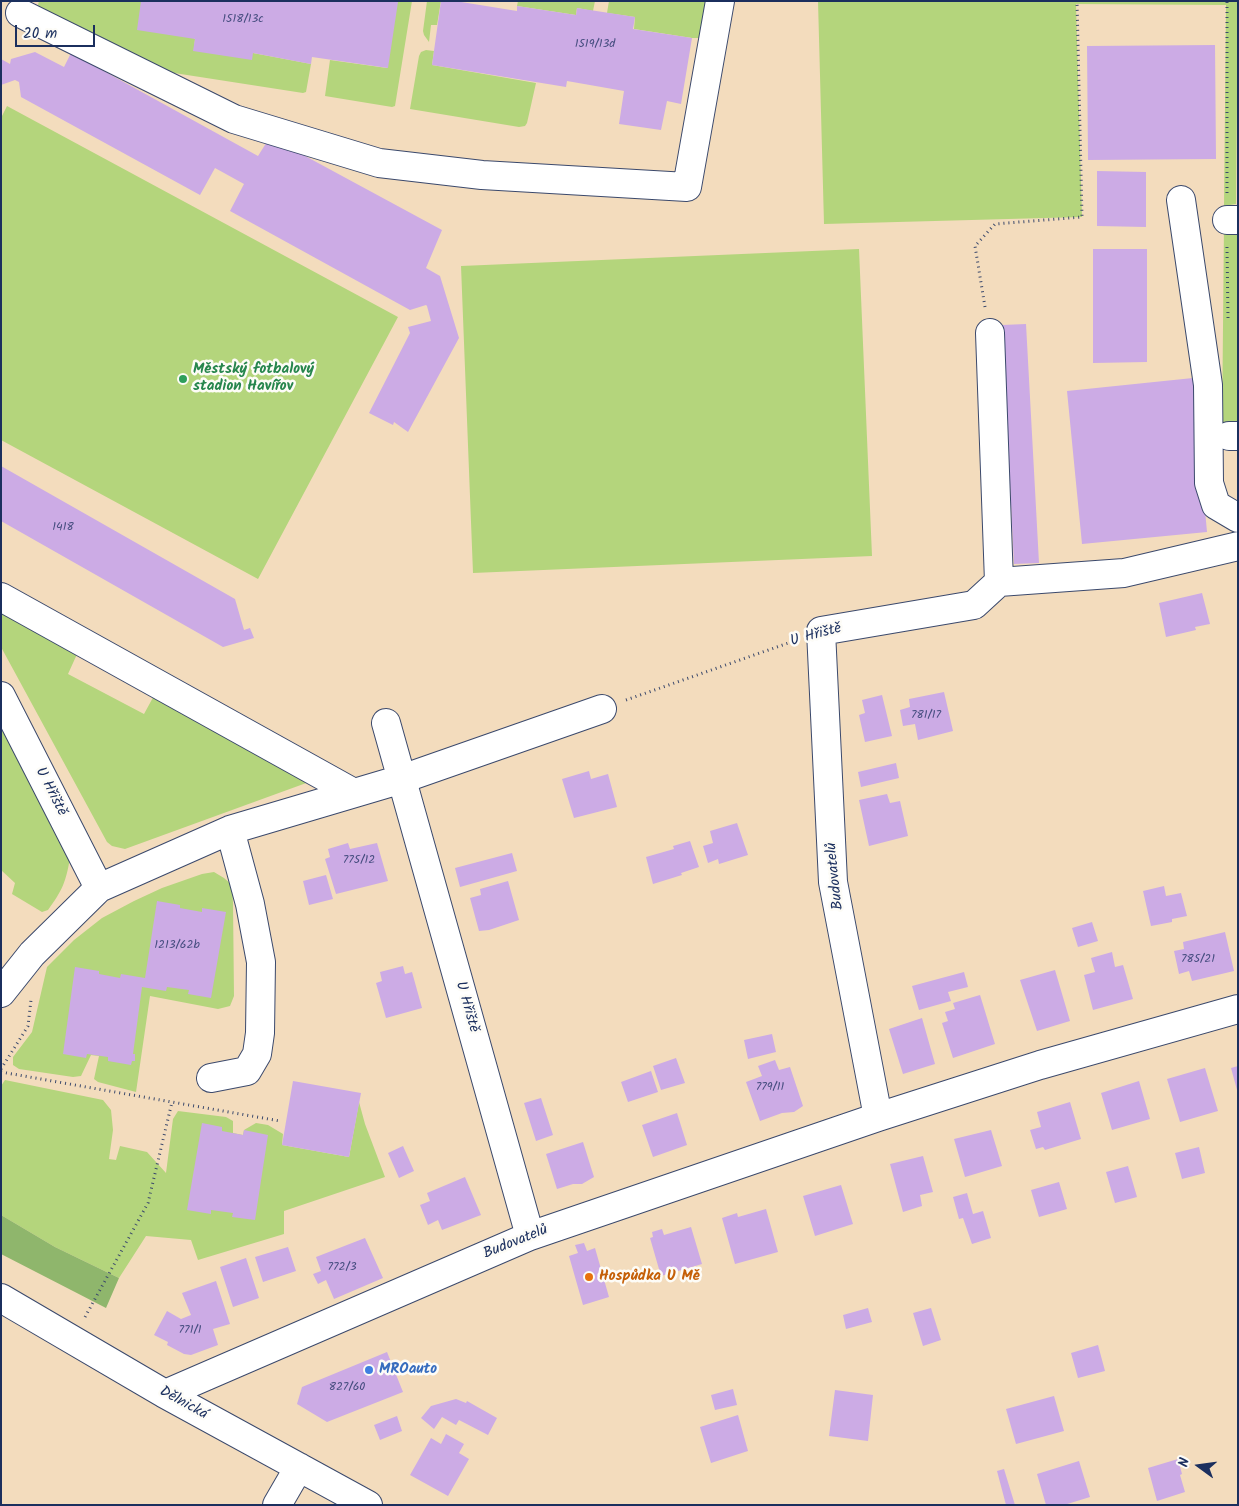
<!DOCTYPE html>
<html>
<head>
<meta charset="utf-8">
<style>
	body { margin:0 }
	#map { position:relative; width:1239px; height:1506px; overflow:hidden; background:#f3dcbd; font-family:Kalam,sans-serif }
	canvas { display:block }
	.frame { position:absolute; inset:0; border:2px solid #1b2f5e; pointer-events:none }
	.north { position:absolute; left:1174px; top:1441px; width:50px; height:50px; -webkit-text-stroke:4px #fdfcf7; paint-order:stroke; rotate:284deg; font-size:14px; font-weight:700; line-height:20px; text-align:center; color:#1b2f5e }
	.north::after { content:''; display:block; margin:auto; width:18px; height:22px; background:#1b2f5e; clip-path:polygon(50% 0,100% 100%,50% 72%,0 100%) }
	.scale { position:absolute; left:15px; top:25px; width:80px; height:22px; box-sizing:border-box; border:2px solid #1b2f5e; border-top:0; padding-left:6px; font-size:15px; line-height:18px; white-space:nowrap; color:#1b2f5e; -webkit-text-stroke:4px #fdfcf7; paint-order:stroke }
</style>
</head>
<body>
<div id="map">
<canvas width="1239" height="1506"></canvas>
<div class="frame"></div>
<div class="north">N</div>
<div class="scale">20 m</div>
</div>
<script>
const ctx = document.querySelector('canvas').getContext('2d');
ctx.lineJoin = 'round';
function paint(path, color) { ctx.fillStyle = color; ctx.fill(path, 'evenodd'); }
function stroke(path, color, width, dash) { ctx.strokeStyle = color; ctx.lineWidth = width; ctx.lineCap = dash ? 'butt' : 'round'; ctx.setLineDash(dash || []); ctx.stroke(path); }
function write(font, color, halo, rows, align = 'center') {
  ctx.font = font + ' Kalam,sans-serif'; ctx.lineWidth = 5; ctx.setLineDash([]); ctx.textBaseline = 'middle'; ctx.strokeStyle = halo; ctx.fillStyle = color; for (const [text, x, y, turn = 0] of rows) {
    ctx.save(); ctx.translate(x, y); ctx.rotate((+turn || 0) * Math.PI / 180); ctx.textAlign = isNaN(turn) ? turn : align; if (halo) ctx.strokeText(text, 0, 0); ctx.fillText(text, 0, 0); ctx.restore();
  }
}
paint(new Path2D(`
	M39 1H141L195 39 194 50 253 53 311 64 306 92 303 93 142 68 44 19 38 5Z
	M390 1H412L395 106 392 107 325 96 330 60 387 68 397 3Z
	M427 1H441L437 25H431L429 42 424 35 423 31Z
	M518 1H595L593 11 577 8 576 15 517 6Z
	M609 1H718L708 38H692L634 29 635 17 607 13Z
	M818 1 1238 2 1236 204 1224 206 1226 5 1076 4 1082 217 824 224Z
	M426 50 434 51 432 65 536 83 527 123 525 126 519 127 410 109 419 56 421 52Z
	M7 106 398 317 258 579 1 440V118Z
	M1224 224H1238L1237 424 1222 429Z
	M859 249 872 556 473 573 461 266Z
	M1 607 78 652 68 674 144 714 156 692 309 782 125 849 112 846 107 842 1 647Z
	M1 725 70 858C66 882 62 891 48 910L42 912 12 894 15 883 1 870Z
	M214 872 224 878 232 885 233 903 234 996 230 1006 218 1009 150 996 136 1092 98 1082 94 1079 99 1056 91 1055 81 1076 73 1077 19 1069 13 1065V1057L32 1032 47 967 74 940 102 918 134 901 162 888 202 874Z
	M5 1080 103 1100 111 1110 113 1130 109 1159 116 1160 120 1146 147 1152 166 1173 173 1119 178 1111 226 1117 233 1121V1133L243 1135 244 1130 256 1123 268 1125 283 1134 282 1145 349 1157 359 1102 365 1124 385 1177 284 1211V1234L198 1260 191 1240 146 1236 119 1278 55 1247 1 1215V1086Z`), '#b4d57c');
paint(new Path2D(`
	M1 1215 55 1247 119 1278 106 1308 1 1254Z`), '#8fb66c');
paint(new Path2D(`
	M141 1H390L398 2 388 68 312 57 311 64 253 53 252 60 193 51 195 39 137 30Z
	M441 1H455L517 11V6L576 15 577 8 635 17 633 29 692 38 681 104 667 101 661 130 619 124 624 91 567 81 566 87 432 65Z
	M1215 45 1216 159 1088 160 1087 46Z
	M35 52 64 67 71 53 258 156 270 137 442 230 426 268 440 276 459 338 408 432 394 422 393 425 369 413 410 333 408 327 431 321 427 306 426 305 410 310 230 211 244 184 215 168 200 195 21 97 19 82 15 80 1 85V59L10 64 11 59Z
	M1097 171 1146 172V227L1097 226Z
	M1093 249H1147V362L1093 363Z
	M1026 324 1039 563 1014 564 1002 325Z
	M1193 378 1207 532 1082 544 1067 391Z
	M1 466 235 599 244 630 250 628 254 638 223 647 1 521Z
	M1202 593 1210 624 1195 627 1196 630 1166 637 1159 603Z
	M944 692 953 731 918 740 915 724 903 726 900 710 910 707 909 699Z
	M882 695 892 736 865 742 859 715 865 713 862 700Z
	M896 763 899 778 861 787 858 772Z
	M589 771 591 779 608 774 617 807 574 818 562 779Z
	M887 794 890 803 900 801 908 836 869 846 859 800Z
	M737 823 748 855 719 864 718 859 708 863 703 846 713 843 710 831Z
	M690 841 699 867 681 873 682 875 653 884 646 857 674 849 673 846Z
	M348 843 350 849 377 843 388 881 336 894 325 859 330 857 328 849Z
	M512 853 517 871 460 887 455 868Z
	M326 875 333 899 309 905 303 881Z
	M508 881 519 920 489 930 479 931 470 898 481 895 480 889Z
	M1164 886 1166 896 1181 893 1187 916 1172 919V922L1151 926 1143 891Z
	M157 901 180 905V908L202 912V908L226 912 211 998 188 994 189 990 167 987 166 991 142 987 133 1054H135V1061H132L131 1065 108 1061V1057L87 1054 86 1058 63 1054 75 967 99 971V974L120 978 121 974 145 978Z
	M1092 922 1098 941 1078 947 1072 928Z
	M1225 932 1234 971 1192 981 1189 971 1179 974 1174 951 1184 949 1183 942Z
	M1112 952 1115 967 1123 965 1133 999 1093 1010 1084 975 1095 972 1091 958Z
	M403 966 405 974 412 972 422 1008 386 1018 376 983 382 981 380 972Z
	M1055 970 1070 1021 1037 1031 1020 980Z
	M964 972 968 987 948 992 951 1001 919 1010 912 986Z
	M980 995 995 1044 953 1058 942 1023 948 1021 945 1012 955 1009 953 1003Z
	M922 1018 935 1064 903 1074 889 1029Z
	M772 1034 776 1052 748 1059 744 1040Z
	M676 1058 685 1083 661 1090 653 1066Z
	M775 1060 779 1070 790 1067 803 1106 794 1112 782 1113 760 1121 746 1082 762 1076 758 1066Z
	M1238 1066V1090H1237L1231 1068Z
	M1205 1068 1218 1111 1180 1122 1167 1079Z
	M651 1071 658 1092 628 1102 621 1082Z
	M293 1081 361 1093 349 1157 282 1145Z
	M1139 1081 1150 1119 1112 1130 1101 1093Z
	M541 1098 553 1135 536 1141 524 1103Z
	M1070 1102 1081 1139 1045 1150 1043 1147 1036 1149 1030 1130 1041 1127 1037 1112Z
	M677 1113 687 1145 653 1157 642 1125Z
	M202 1123 222 1127V1131L243 1135 244 1130 268 1135 255 1220 232 1217 233 1213 211 1210V1214L187 1210Z
	M991 1130 1002 1166 965 1177 954 1139Z
	M583 1142 594 1177 582 1184H573L557 1189 546 1154Z
	M403 1146 414 1171 399 1178 388 1153Z
	M1199 1147 1205 1173 1182 1179 1175 1153Z
	M923 1156 933 1192 920 1195 922 1206 903 1212 890 1164Z
	M1128 1166 1137 1197 1115 1203 1106 1172Z
	M465 1177 481 1215 442 1230 438 1220 428 1225 420 1205 430 1201 427 1193Z
	M1059 1182 1067 1209 1039 1217 1031 1190Z
	M841 1185 853 1224 815 1236 803 1196Z
	M967 1193 973 1214 983 1211 991 1238 972 1244 963 1218 959 1219 953 1197Z
	M766 1209 778 1252 735 1264 722 1218 737 1213 738 1217Z
	M691 1227 702 1264 661 1276 650 1238 653 1237 652 1232 662 1229 664 1235Z
	M365 1238 383 1278 334 1299 326 1280 318 1284 313 1274 321 1271 316 1257Z
	M584 1243 587 1251 595 1248 609 1297 583 1305 569 1256 578 1253 575 1245Z
	M288 1247 296 1271 263 1282 255 1257Z
	M246 1258 259 1298 233 1307 220 1267Z
	M216 1281 230 1324 213 1329 218 1345 191 1355 184 1354 167 1345 168 1342 154 1335 167 1311 181 1319 191 1315 182 1293Z
	M868 1308 872 1322 846 1329 843 1315Z
	M931 1308 941 1340 923 1346 913 1313Z
	M1098 1345 1105 1371 1078 1378 1071 1353Z
	M387 1352 403 1392 327 1422 297 1404 302 1387Z
	M733 1389 737 1405 715 1410 711 1395Z
	M835 1390 873 1395 868 1441 829 1436Z
	M1054 1396 1064 1431 1016 1444 1006 1409Z
	M456 1399 466 1403 467 1401 497 1418 488 1435 459 1420 456 1425 442 1417 434 1429 421 1418 431 1406Z
	M738 1415 748 1451 711 1463 700 1427Z
	M397 1416 402 1431 380 1440 374 1425Z
	M446 1434 464 1444 459 1453 469 1459 448 1496 410 1475 431 1438 441 1444Z
	M1178 1459 1182 1474 1180 1475 1185 1492 1157 1501 1148 1468Z
	M1079 1461 1090 1497 1064 1505H1046L1037 1474Z
	M1004 1469 1015 1505H1006L997 1471Z`), '#ccabe5');
const minor = new Path2D(`
	M20 13 234 119 379 163 482 175 687 187 720 1
	M1181 200 1208 385 1209 483 1216 505 1238 518
	M1227 220H1238
	M990 333 999 582
	M1229 436H1238
	M1 597 354 793
	M1 696 99 888
	M386 723 530 1236
	M1 993 32 954 99 888 230 830 402 779 602 709
	M211 1078 247 1071 257 1054 260 1033 261 962 250 904 230 830
	M878 1117 833 882 821 631 974 605 999 582 1124 573 1238 546
	M1 1298 165 1394 368 1505
	M165 1394 530 1236 878 1117 1040 1065 1238 1009
	M277 1505 299 1467`);
stroke(minor, '#3b496c', 30);
stroke(new Path2D(`
	M1227 193V1
	M1227 247 1228 318
	M985 307 975 246 995 224 1082 217 1077 1
	M626 700 794 641
	M1 1069 28 1026 31 1000
	M1 1072 280 1121
	M85 1317 148 1203 172 1102`), '#3b496c', 3, [1, 4]);
stroke(minor, '#fff', 28);
for (const [x, y, r, color] of [
	[183,379,5,"#2e9e5b"],
	[589,1277,5,"#e8710a"],
	[369,1370,5,"#3f7fe0"]
]) { const dot = new Path2D(); dot.arc(x, y, r, 0, 2 * Math.PI); ctx.fillStyle = color; ctx.fill(dot); stroke(dot, '#fdfcf7', 2); }
write('12px', '#474e80', null, [
	["1518/13c",243,20],
	["1519/13d",595,45],
	["1418",63,528],
	["781/17",926,716],
	["775/12",359,861],
	["1213/62b",177,946],
	["785/21",1198,960],
	["779/11",770,1088],
	["772/3",342,1268],
	["771/1",190,1331],
	["827/60",347,1388]
]);
write('bold 15px', '#27864d', '#fdfcf7', [
	["Městský fotbalový",193,370],
	["stadion Havířov",193,387]
], 'left');
write('15px', '#1b2f5e', '#fdfcf7', [
	["U Hřiště",816,636,-15],
	["U Hřiště",50,792,63],
	["Budovatelů",836,876,-96],
	["U Hřiště",466,1007,74],
	["Budovatelů",516,1243,-22],
	["Dělnická",183,1404,29]
]);
write('bold 15px', '#c56008', '#fdfcf7', [
	["Hospůdka U Mě",599,1277]
], 'left');
write('bold 15px', '#366cbe', '#fdfcf7', [
	["MROauto",379,1370]
], 'left');
</script>
</body>
</html>
